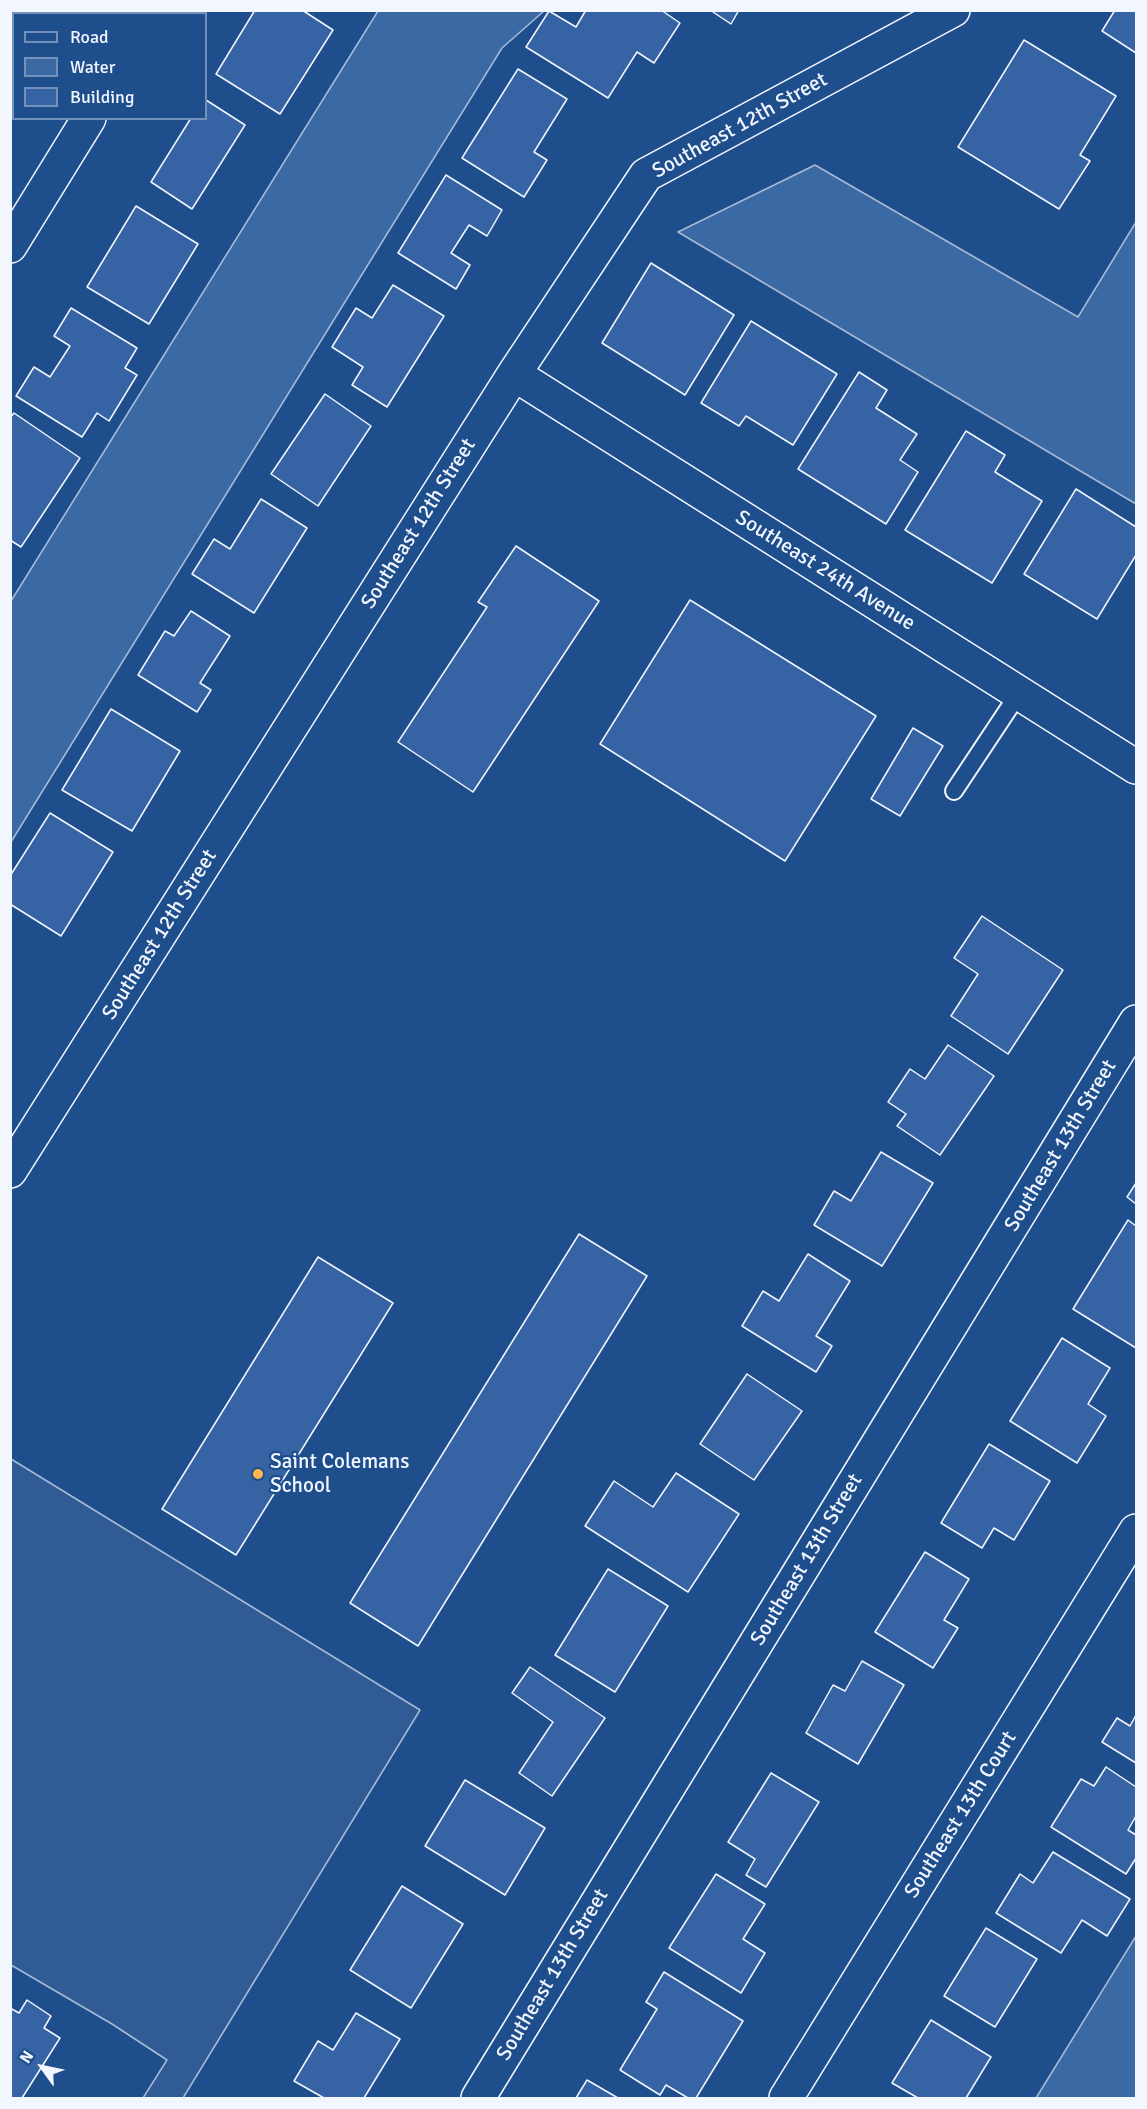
<!DOCTYPE html>
<html>
<head>
<meta charset="utf-8">
<style>
	body { margin:0 }
	#map { position:relative; width:1147px; height:2109px; overflow:hidden; background:#1f4e8c; font-family:Signika,sans-serif }
	canvas { display:block }
	.frame { position:absolute; inset:0; border:12px solid #f2f6ff; pointer-events:none }
	.legend { position:absolute; left:12px; top:12px; width:195px; height:108px; box-sizing:border-box; background:#1f4e8c; border:2px solid #7391ba; margin:0; padding:8px 10px; list-style:none; font-size:18px; color:#f2f6ff }
	.legend li { display:flex; align-items:center; gap:12px; height:30px }
	.legend b { width:30px; border:2px solid #7391ba }
	.north { position:absolute; left:12px; top:2037px; width:60px; height:60px; -webkit-text-stroke:4px #1f4e8c; paint-order:stroke; rotate:303deg; font-size:16px; font-weight:700; line-height:24px; text-align:center; color:#f2f6ff }
	.north::after { content:''; display:block; margin:auto; width:21px; height:27px; background:#f2f6ff; clip-path:polygon(50% 0,100% 100%,50% 72%,0 100%) }
</style>
</head>
<body>
<div id="map">
<canvas width="1147" height="2109"></canvas>
<div class="frame"></div>
<ul class="legend">
<li><b style="height:8px;background:#1f4e8c"></b>Road</li>
<li><b style="height:16px;background:#3b69a3"></b>Water</li>
<li><b style="height:16px;background:#3563a3"></b>Building</li>
</ul>
<div class="north">N</div>
</div>
<script>
const ctx = document.querySelector('canvas').getContext('2d');
ctx.lineJoin = 'round';
function paint(path, color) { ctx.fillStyle = color; ctx.fill(path, 'evenodd'); }
function stroke(path, color, width, dash) { ctx.strokeStyle = color; ctx.lineWidth = width; ctx.lineCap = dash ? 'butt' : 'round'; ctx.setLineDash(dash || []); ctx.stroke(path); }
function write(font, color, halo, rows, align = 'center') {
  ctx.font = font + ' Signika,sans-serif'; ctx.lineWidth = 4.5; ctx.setLineDash([]); ctx.textBaseline = 'middle'; ctx.strokeStyle = halo; ctx.fillStyle = color; for (const [text, x, y, turn = 0] of rows) {
    ctx.save(); ctx.translate(x, y); ctx.rotate((+turn || 0) * Math.PI / 180); ctx.textAlign = isNaN(turn) ? turn : align; if (halo) ctx.strokeText(text, 0, 0); ctx.fillText(text, 0, 0); ctx.restore();
  }
}
const parking = new Path2D(`
	M11 1459 420 1710 183 2098H143L167 2060 112 2024 11 1965Z`);
paint(parking, '#305b95');
stroke(parking, '#a8bbd7', 1.5);
const water = new Path2D(`
	M378 11H544L502 48 11 842V601Z
	M815 165 1078 317 1136 222V504L678 232Z
	M1136 1936V2098H1036Z`);
paint(water, '#3b69a3');
stroke(water, '#a8bbd7', 1.5);
const building = new Path2D(`
	M35 10H59L57 14H40Z
	M255 10H302L333 30 280 114 216 74Z
	M586 10H661L680 23 654 63 637 52 608 98 526 47 549 11 576 27Z
	M710 10H739L731 24Z
	M1115 10H1136V53L1102 31Z
	M10 19 14 21V42L10 47Z
	M1024 40 1116 96 1080 155 1090 161 1059 209 958 147Z
	M518 69 567 99 534 152 547 160 524 197 462 158Z
	M206 100 245 125 192 209 151 182 191 118H206Z
	M446 175 502 210 487 236 469 225 451 253 470 265 456 289 398 253Z
	M136 206 198 244 149 324 87 287Z
	M651 263 734 315 685 395 602 343Z
	M393 285 444 316 387 407 352 385 363 367 332 347 356 308 372 318Z
	M71 308 137 348 125 368 137 375 109 421 97 413 82 437 16 396 34 367 50 377 70 346 54 336Z
	M751 321 837 374 793 445 746 416 739 426 701 403Z
	M859 372 887 390 876 408 917 434 900 460 918 472 886 524 798 469Z
	M325 394 371 426 318 506 271 474Z
	M14 413 80 458 21 547 10 540V418Z
	M966 431 1005 455 995 472 1042 501 992 583 905 530Z
	M1076 489 1136 527V555L1097 619 1024 574Z
	M261 499 307 528 254 613 192 574 214 539 230 549Z
	M516 546 599 601 473 792 398 742 487 607 478 602Z
	M690 600 876 716 785 861 600 744Z
	M191 611 230 636 200 683 211 690 197 712 138 675 165 631 174 636Z
	M111 709 180 751 132 831 62 790Z
	M913 728 943 746 900 816 871 799Z
	M50 813 113 852 61 936 10 904V876Z
	M982 916 1063 970 1008 1054 951 1016 978 974 954 958Z
	M948 1045 994 1076 940 1155 897 1126 906 1114 888 1102 910 1069 925 1079Z
	M881 1152 933 1183 882 1266 814 1225 834 1191 851 1201Z
	M1136 1183V1204L1127 1197Z
	M1128 1220 1136 1226V1348L1073 1309Z
	M579 1234 647 1276 418 1646 350 1603Z
	M808 1254 850 1281 816 1336 832 1346 816 1372 742 1326 763 1291 779 1301Z
	M318 1257 393 1303 236 1555 162 1509Z
	M1062 1338 1110 1368 1088 1404 1106 1416 1077 1463 1010 1421Z
	M747 1374 802 1411 754 1480 700 1444Z
	M989 1444 1050 1481 1014 1540 994 1528 982 1548 941 1523Z
	M676 1473 739 1514 688 1592 585 1526 614 1481 653 1507Z
	M925 1552 969 1579 944 1620 958 1628 933 1668 875 1632Z
	M608 1569 668 1606 615 1692 555 1655Z
	M862 1661 904 1685 858 1764 806 1733 833 1685 845 1691Z
	M530 1667 605 1718 552 1796 519 1773 553 1722 512 1693Z
	M1136 1715V1763L1102 1742 1117 1718 1130 1726Z
	M1106 1767 1136 1787V1816L1128 1830 1136 1835V1858L1126 1874 1051 1827 1081 1779 1094 1786Z
	M771 1773 819 1802 766 1887 746 1875 755 1859 728 1842Z
	M465 1780 545 1828 505 1895 425 1846Z
	M1053 1852 1130 1899 1107 1936 1082 1920 1061 1953 996 1913 1020 1874 1033 1883Z
	M716 1874 765 1904 743 1939 765 1953 741 1993 669 1948Z
	M402 1886 463 1924 411 2008 350 1970Z
	M986 1928 1037 1959 995 2027 944 1996Z
	M664 1972 743 2021 696 2098H688L666 2085 660 2095 620 2070 657 2009 646 2002Z
	M27 2000 51 2016 44 2028 60 2038 22 2098H10V2008L19 2013Z
	M356 2013 400 2039 364 2098H324L294 2081 318 2041 333 2050Z
	M931 2020 991 2057 966 2098H918L892 2083Z
	M587 2080 618 2098H576Z`);
paint(building, '#3563a3');
stroke(building, '#f2f6ff', 1.5);
const lane = new Path2D(`
	M954 791 1019 693`);
const street = new Path2D(`
	M154 14 156 10
	M10 246 89 118
	M514 374 1136 767
	M10 1171 514 374 646 175 953 10
	M478 2098 1136 1022
	M786 2098 1136 1531`);
stroke(lane, '#f2f6ff', 20);
stroke(street, '#f2f6ff', 36);
stroke(lane, '#1f4e8c', 16);
stroke(street, '#1f4e8c', 33);
for (const [x, y, r, color] of [
	[258,1474,6,"#ffb74d"]
]) { const dot = new Path2D(); dot.arc(x, y, r, 0, 2 * Math.PI); ctx.fillStyle = color; ctx.fill(dot); stroke(dot, '#1f4e8c', 2); }
write('21px', '#f2f6ff', '#1f4e8c', [
	["Southeast 12th Street",740,126,-29],
	["Southeast 12th Street",419,524,-58],
	["Southeast 24th Avenue",825,571,32],
	["Southeast 12th Street",160,935,-58],
	["Southeast 13th Street",1061,1146,-59],
	["Southeast 13th Street",807,1560,-59],
	["Southeast 13th Court",961,1815,-58],
	["Southeast 13th Street",553,1975,-59]
]);
write('21px', '#f2f6ff', '#1f4e8c', [
	["Saint Colemans",270,1462],
	["School",270,1486]
], 'left');
</script>
</body>
</html>
